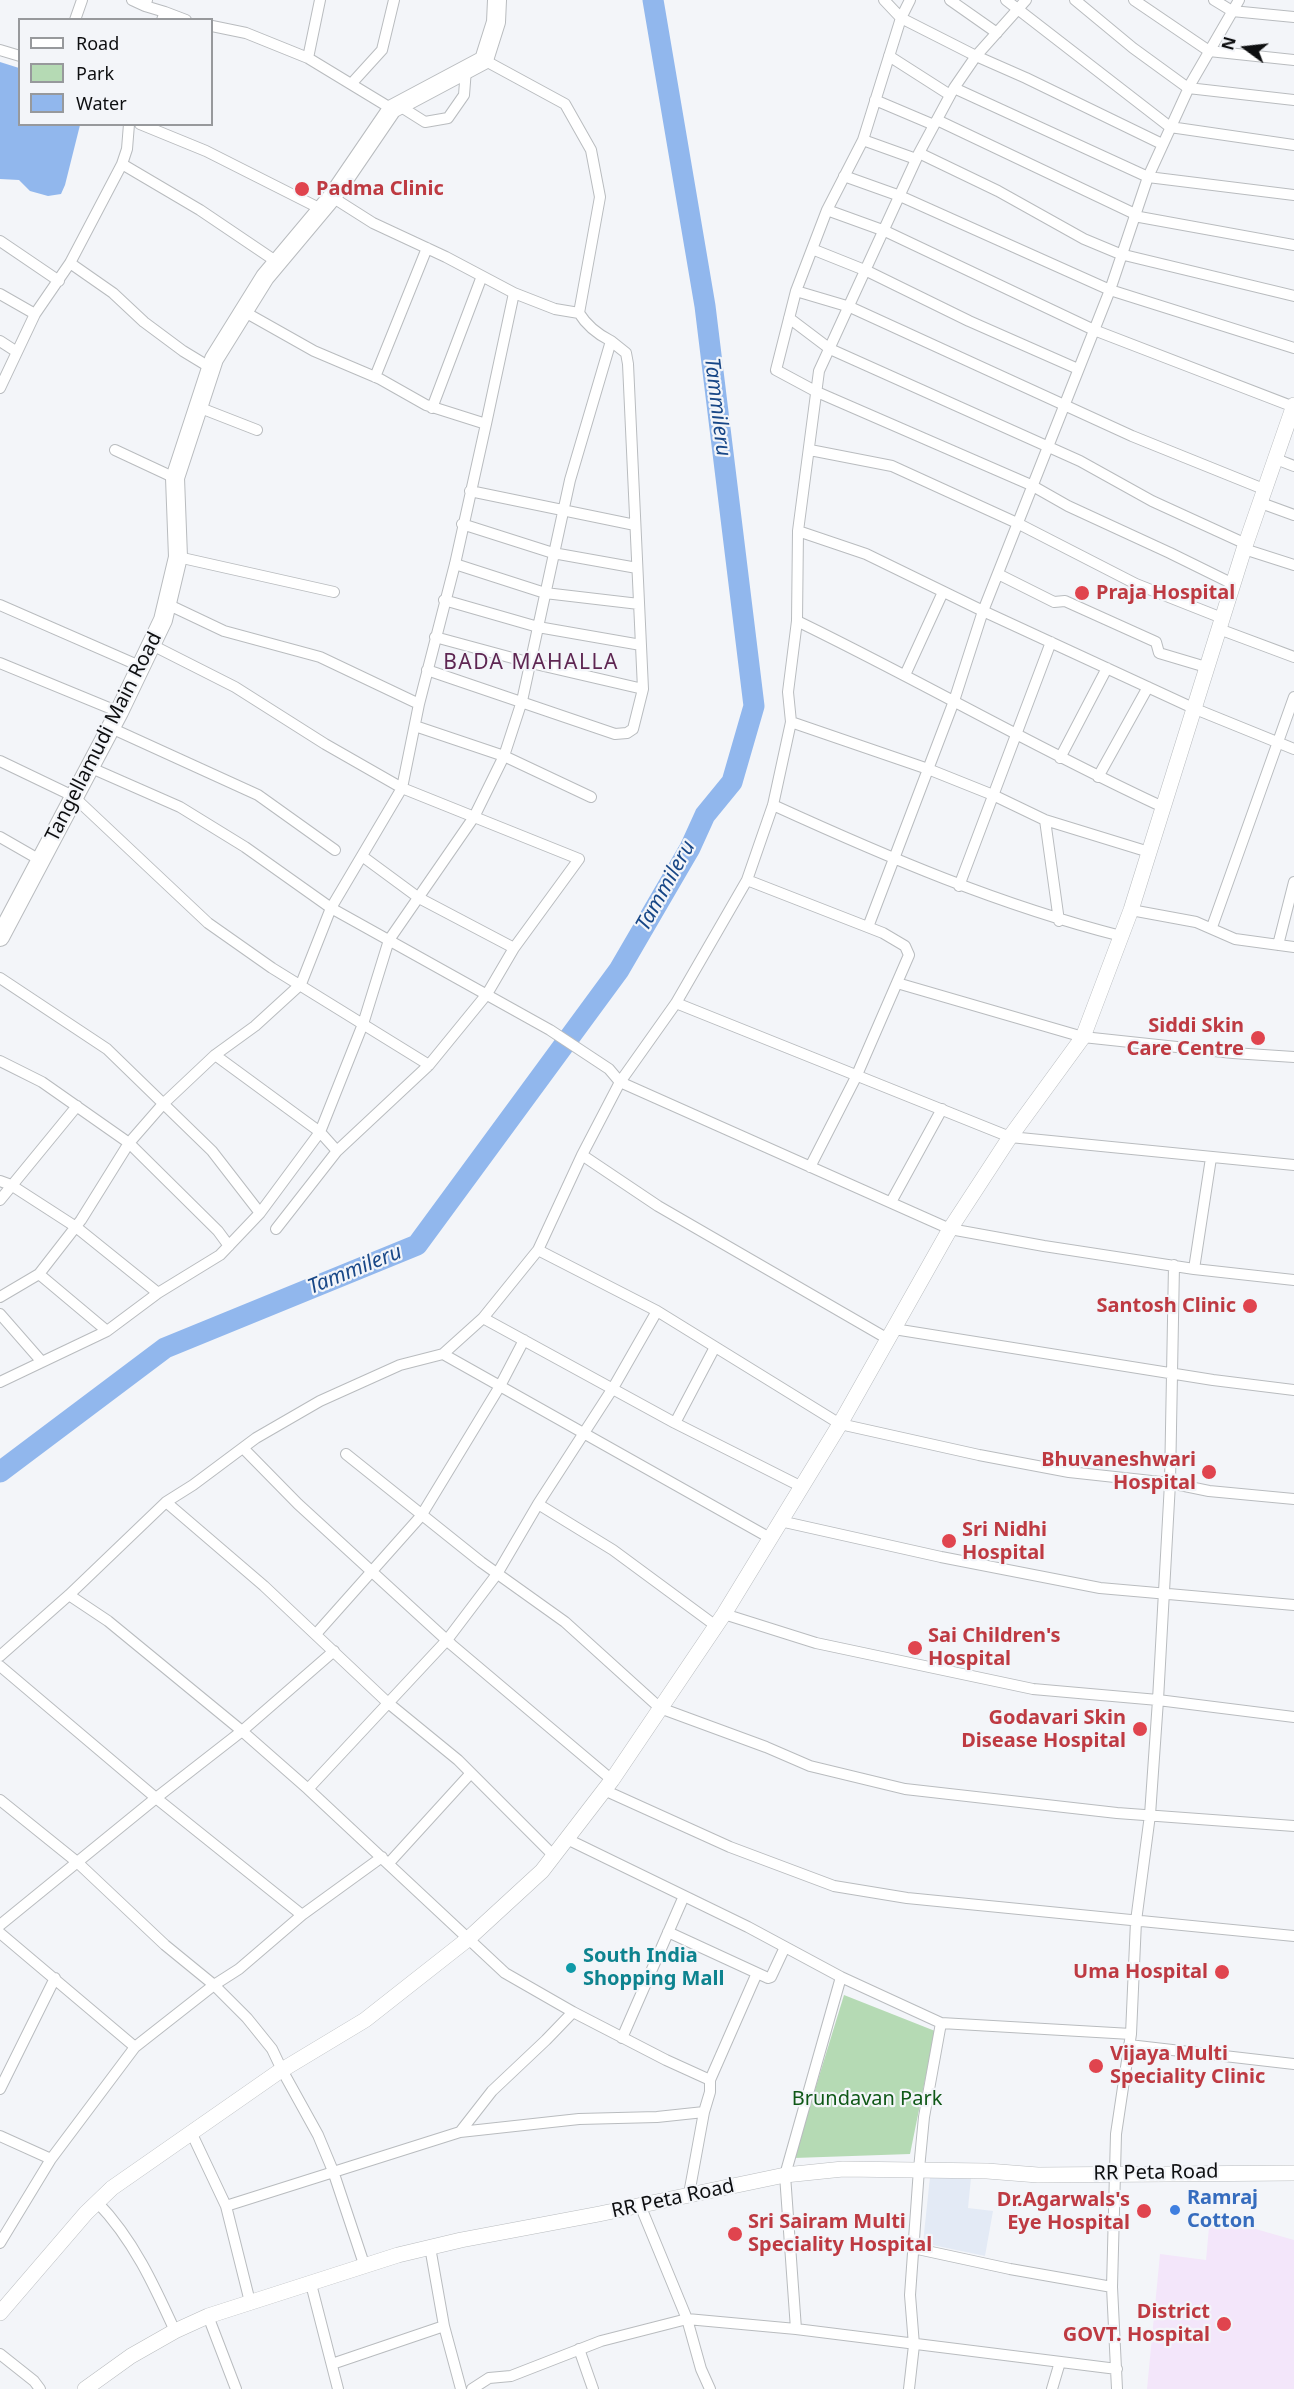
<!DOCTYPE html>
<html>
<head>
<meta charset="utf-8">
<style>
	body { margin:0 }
	#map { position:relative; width:1294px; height:2389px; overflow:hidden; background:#f3f5f9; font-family:"Noto Sans",sans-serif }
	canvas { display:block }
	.legend { position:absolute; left:18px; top:18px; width:195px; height:108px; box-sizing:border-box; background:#f3f5f9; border:2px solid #97999c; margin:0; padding:8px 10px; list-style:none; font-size:18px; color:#0e0f11 }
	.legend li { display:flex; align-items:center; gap:12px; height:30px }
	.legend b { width:30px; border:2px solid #97999c }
	.north { position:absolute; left:1216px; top:18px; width:60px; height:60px; -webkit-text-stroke:4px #f3f5f9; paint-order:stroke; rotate:285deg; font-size:16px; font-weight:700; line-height:24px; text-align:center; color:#0e0f11 }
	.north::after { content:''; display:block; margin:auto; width:21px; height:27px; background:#0e0f11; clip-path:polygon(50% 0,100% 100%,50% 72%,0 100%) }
</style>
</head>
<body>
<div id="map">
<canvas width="1294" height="2389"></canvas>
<ul class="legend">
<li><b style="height:8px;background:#fff"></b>Road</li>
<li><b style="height:16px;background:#b5dab4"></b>Park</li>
<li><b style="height:16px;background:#91b7ed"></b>Water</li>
</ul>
<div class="north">N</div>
</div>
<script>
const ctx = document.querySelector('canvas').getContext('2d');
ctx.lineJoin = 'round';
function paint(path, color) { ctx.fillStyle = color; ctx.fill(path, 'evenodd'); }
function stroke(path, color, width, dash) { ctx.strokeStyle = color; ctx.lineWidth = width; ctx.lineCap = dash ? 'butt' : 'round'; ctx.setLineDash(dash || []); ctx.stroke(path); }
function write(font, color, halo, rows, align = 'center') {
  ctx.font = font + ' "Noto Sans",sans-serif'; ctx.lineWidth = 4.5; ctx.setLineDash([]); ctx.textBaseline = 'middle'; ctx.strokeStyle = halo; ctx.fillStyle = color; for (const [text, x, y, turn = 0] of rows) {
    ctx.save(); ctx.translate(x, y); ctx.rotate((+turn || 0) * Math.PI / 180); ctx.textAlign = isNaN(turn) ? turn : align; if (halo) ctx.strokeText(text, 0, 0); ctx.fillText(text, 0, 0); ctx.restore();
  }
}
paint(new Path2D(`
	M930 2177 971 2178 968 2208 993 2211 985 2256 923 2243Z`), '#e3eaf5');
paint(new Path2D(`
	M1210 2216 1294 2240V2389H1147L1160 2254 1206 2260Z`), '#f3e6fa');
paint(new Path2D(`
	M844 1995 935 2031 910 2154 794 2158Z`), '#b5dab4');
paint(new Path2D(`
	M0 62 19 68 20 124 80 125 65 185 61 194 48 196 30 191 19 180 0 179Z`), '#91b7ed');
stroke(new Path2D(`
	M0 1472 165 1348 417 1245 619 970 690 848 705 815 732 782 754 706 705 306 653 0`), '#91b7ed', 21);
const street = new Path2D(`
	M132 0 145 6
	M147 0 145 6 165 12 162 20
	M320 0 308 58 392 109
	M884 0 901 18 976 56 1026 78 1162 144
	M910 0 901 18 863 140 827 210 796 291 776 370 817 392 1031 485 1068 506 1170 553 1233 584
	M950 0 997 33
	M1006 0 1170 127 1294 145
	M1026 0 976 56 954 88 919 153 819 371 798 531 797 621 788 692 791 722 928 769 993 795 1045 820 1149 852
	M1075 0 1133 48 1188 88 1294 100
	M1134 0 1209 51 1294 60
	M1214 0 1232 11 1294 17
	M165 12 186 20
	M75 20 82 0
	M212 26 246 33 308 58
	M0 50 20 56
	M889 56 950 95
	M352 83 382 50 394 0
	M954 88 1148 177 1294 195
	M875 100 934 125
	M398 105 425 122 448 118 464 95 466 69
	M937 120 1135 214
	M140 124 206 151 321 209
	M863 140 916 159
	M919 153 998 191 1084 239 1120 254 1294 296
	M122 164 200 210 277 262
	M844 176 900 196 1110 290 1294 348
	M332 197 373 223 446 257 514 293 555 309 579 313
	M827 210 885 231 1094 330 1294 407
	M1134 216 1294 245
	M0 241 59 281
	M812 249 867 271 969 321 1078 369
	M70 263 113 293 144 322 183 351 211 368
	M796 291 850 307 1132 436 1266 490
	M0 294 35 314
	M243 311 314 351 380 379 426 405 486 424 514 293
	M789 318 830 349 1080 461 1152 501 1246 544
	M0 341 17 352
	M375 377 427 248
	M0 388 35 314 70 263 122 164 127 149 129 124
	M198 407 257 430
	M432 408 482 276
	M115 450 175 478
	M810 450 892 466 1017 523 1136 584 1222 618
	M1276 459 1294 466
	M470 491 635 525
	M1261 503 1294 515
	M462 524 553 553 637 568
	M798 531 866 554 983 611 1193 708 1294 749
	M1244 549 1294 565
	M178 557 334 592
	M455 564 545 593 639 604
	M998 574 1054 602 1065 601 1156 642 1159 653 1206 667
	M444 600 538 627 641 645
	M167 604 224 631 320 657 419 704
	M0 605 142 667
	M797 621C921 681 1039 750 1163 807
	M1219 629 1294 657
	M435 637 531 663 643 689 628 364 626 353 611 341
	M152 645 235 687 325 744 402 788 579 859 514 948 487 994 429 1065 337 1151 276 1229
	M0 663 119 712
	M427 670 615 734 627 733 633 729 643 689
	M905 675 943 592
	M791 722 773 805 747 880 676 1003 620 1082 950 1229 1044 1246 1194 1269 1294 1280
	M415 726 504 756 591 797
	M111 728 258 795 335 850
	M1060 758 1107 668
	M0 761 73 796 208 923 272 968 429 1065
	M89 767 180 807 245 847 331 908 550 1030 609 1069 620 1082 582 1155 658 1206 888 1339
	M1098 777 1148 687
	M773 805C887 857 999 905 1121 936
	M1045 820 1059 921
	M0 837 40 860
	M362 856 419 898 514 948
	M747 880 883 933 905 946 909 955 856 1077 810 1167
	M959 886 1051 642
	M1131 910 1196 922 1235 939 1294 947
	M868 927 954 701 983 611 1110 290 1148 177 1191 83 1239 0
	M1212 927 1294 697
	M1278 945 1294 882
	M0 978 107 1049 212 1151 260 1213 320 1132 363 1024 389 940 474 817 504 756 522 701 570 480 611 341C597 334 587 326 579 313L600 197 591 150 565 104 484 60
	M897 983 1083 1037 1233 1053 1294 1057
	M676 1003 1010 1137 1294 1165
	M215 1055 320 1132 337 1151
	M0 1061 42 1082 129 1143 218 1231 229 1246
	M0 1181 11 1185 76 1227 158 1293
	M0 1200 77 1106
	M891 1202 942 1109
	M538 1250 657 1311 840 1424 979 1455 1069 1472 1170 1483 1209 1491 1294 1499
	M1194 1269 1211 1158
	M39 1274 107 1331
	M0 1297 39 1274 81 1220 129 1143 163 1104 215 1055 255 1026 301 984 331 908 402 788 419 704 455 564 486 424
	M0 1314 42 1362
	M483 1318 675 1423 802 1487
	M894 1329 1213 1380 1294 1390
	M443 1354 770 1538
	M0 1382 107 1331 158 1293 220 1255 260 1213
	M675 1423 715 1347
	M243 1448 298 1504 452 1645 612 1780
	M346 1454 481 1562 565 1622 660 1708 766 1747 810 1766 905 1789 1117 1813 1294 1826
	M538 1504 613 1550 716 1626
	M780 1521 941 1557 1100 1588 1294 1605
	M69 1595 108 1621 242 1731 308 1789 505 1973 573 2012 666 2060 710 2080V2092L704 2112 689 2194
	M724 1614 816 1643 1033 1689 1158 1700 1294 1717
	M316 1634 421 1516 500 1386 524 1340
	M334 1651 242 1731 156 1798 302 1915 382 1857
	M0 1656 69 1595 166 1502
	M0 1666 156 1798 0 1925
	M308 1789 447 1640 497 1574 538 1504 613 1388 657 1311
	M604 1790 730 1847 834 1886 907 1898 1294 1936
	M0 1800 77 1862 165 1945 214 1985 247 2018 272 2049 282 2070 318 2135 333 2171 365 2267
	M567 1839 748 1927 841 1977 941 2023 1131 2034
	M554 1856 458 1760 387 1702 264 1586 166 1502 193 1485 256 1438 320 1401 400 1365 443 1354 483 1318 538 1250 582 1155
	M389 1863 471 1773
	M668 1932 757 1973
	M0 1933 135 2047 214 1985 239 1969 302 1915
	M622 2038 684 1896
	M1129 2045 1294 2064
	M710 2080 757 1973 768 1978 771 1977 785 1947
	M0 2089 55 1978
	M191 2132 226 2206
	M460 2132 492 2091 546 2040 573 2012
	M0 2136 51 2159
	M97 2202C133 2239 154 2285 175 2331
	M640 2205 687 2319 701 2369 710 2389
	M0 2243 51 2159 135 2047
	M430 2247 444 2326 461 2389
	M913 2248 1010 2269 1112 2287
	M311 2284 338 2389
	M250 2302 226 2206 460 2132 579 2119 657 2117 704 2112
	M208 2316 236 2389
	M796 2329 785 2175 841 1977
	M579 2349 593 2389
	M0 2354 34 2381 40 2389
	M332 2364 444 2326
	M472 2389 489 2378 511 2376 601 2341 687 2319 796 2329 1117 2369
	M909 2389 914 2345 910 2295 919 2169 924 2117 941 2023
	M1052 2389 1060 2362
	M1117 2389 1112 2287 1116 2134 1131 2034 1136 1921 1150 1815 1158 1700 1170 1483 1174 1265`);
const secondary = new Path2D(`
	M0 2313 86 2213 112 2188 277 2073 365 2020 468 1939 542 1871 612 1780 724 1614 840 1424 950 1229 1010 1137 1083 1037 1131 910 1244 549 1294 405
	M85 2389 131 2356 175 2331 208 2316 398 2255 461 2240 599 2214 785 2175 843 2169 987 2171 1038 2175 1294 2173`);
const primary = new Path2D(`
	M0 937 119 712 163 620 178 557 175 478 214 359 265 277 332 197 392 109 484 60 496 22 497 0`);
stroke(street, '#b9bcbf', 12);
stroke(secondary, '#b9bcbf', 16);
stroke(primary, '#b9bcbf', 20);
stroke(street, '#fff', 10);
stroke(secondary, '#fff', 15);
stroke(primary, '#fff', 18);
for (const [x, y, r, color] of [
	[302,189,8,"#e0444e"],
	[1082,593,8,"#e0444e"],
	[1258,1038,8,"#e0444e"],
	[1250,1306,8,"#e0444e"],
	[1209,1472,8,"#e0444e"],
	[949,1541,8,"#e0444e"],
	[915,1648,8,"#e0444e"],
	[1140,1729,8,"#e0444e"],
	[571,1968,6,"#0f9aa8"],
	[1222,1972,8,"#e0444e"],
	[1096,2066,8,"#e0444e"],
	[1175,2210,6,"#3f7fe0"],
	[1144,2211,8,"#e0444e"],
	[735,2234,8,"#e0444e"],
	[1224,2324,8,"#e0444e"]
]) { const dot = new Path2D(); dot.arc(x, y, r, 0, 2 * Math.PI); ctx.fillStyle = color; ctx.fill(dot); stroke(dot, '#f3f5f9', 2); }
write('bold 20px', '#be3a42', '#f3f5f9', [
	["Padma Clinic",316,189,"left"],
	["Praja Hospital",1096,593,"left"],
	["Siddi Skin",1244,1026],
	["Care Centre",1244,1049],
	["Santosh Clinic",1236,1306],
	["Bhuvaneshwari",1196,1460],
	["Hospital",1196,1483],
	["Sri Nidhi",962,1530,"left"],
	["Hospital",962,1553,"left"],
	["Sai Children's",928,1636,"left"],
	["Hospital",928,1659,"left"],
	["Godavari Skin",1126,1718],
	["Disease Hospital",1126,1741],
	["Uma Hospital",1208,1972],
	["Vijaya Multi",1110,2054,"left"],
	["Speciality Clinic",1110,2077,"left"],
	["Dr.Agarwals's",1130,2200],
	["Eye Hospital",1130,2223],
	["Sri Sairam Multi",748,2222,"left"],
	["Speciality Hospital",748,2245,"left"],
	["District",1210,2312],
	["GOVT. Hospital",1210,2335]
], 'right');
write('20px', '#0e0f11', '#f3f5f9', [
	["Tangellamudi Main Road",104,737,-63],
	["RR Peta Road",1156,2173,-1],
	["RR Peta Road",673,2199,-12]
]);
write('bold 20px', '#0d838f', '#f3f5f9', [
	["South India",583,1956],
	["Shopping Mall",583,1979]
], 'left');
write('20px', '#0f5817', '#f3f5f9', [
	["Brundavan Park",867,2099]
]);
write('bold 20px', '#366cbe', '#f3f5f9', [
	["Ramraj",1187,2198],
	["Cotton",1187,2221]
], 'left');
write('italic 21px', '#184787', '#f3f5f9', [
	["Tammileru",717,407,83],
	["Tammileru",666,886,-61],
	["Tammileru",355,1270,-22]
]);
ctx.letterSpacing = '1.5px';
write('21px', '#5e2652', '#f3f5f9', [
	["BADA MAHALLA",531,663]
]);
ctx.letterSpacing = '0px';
</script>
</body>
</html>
